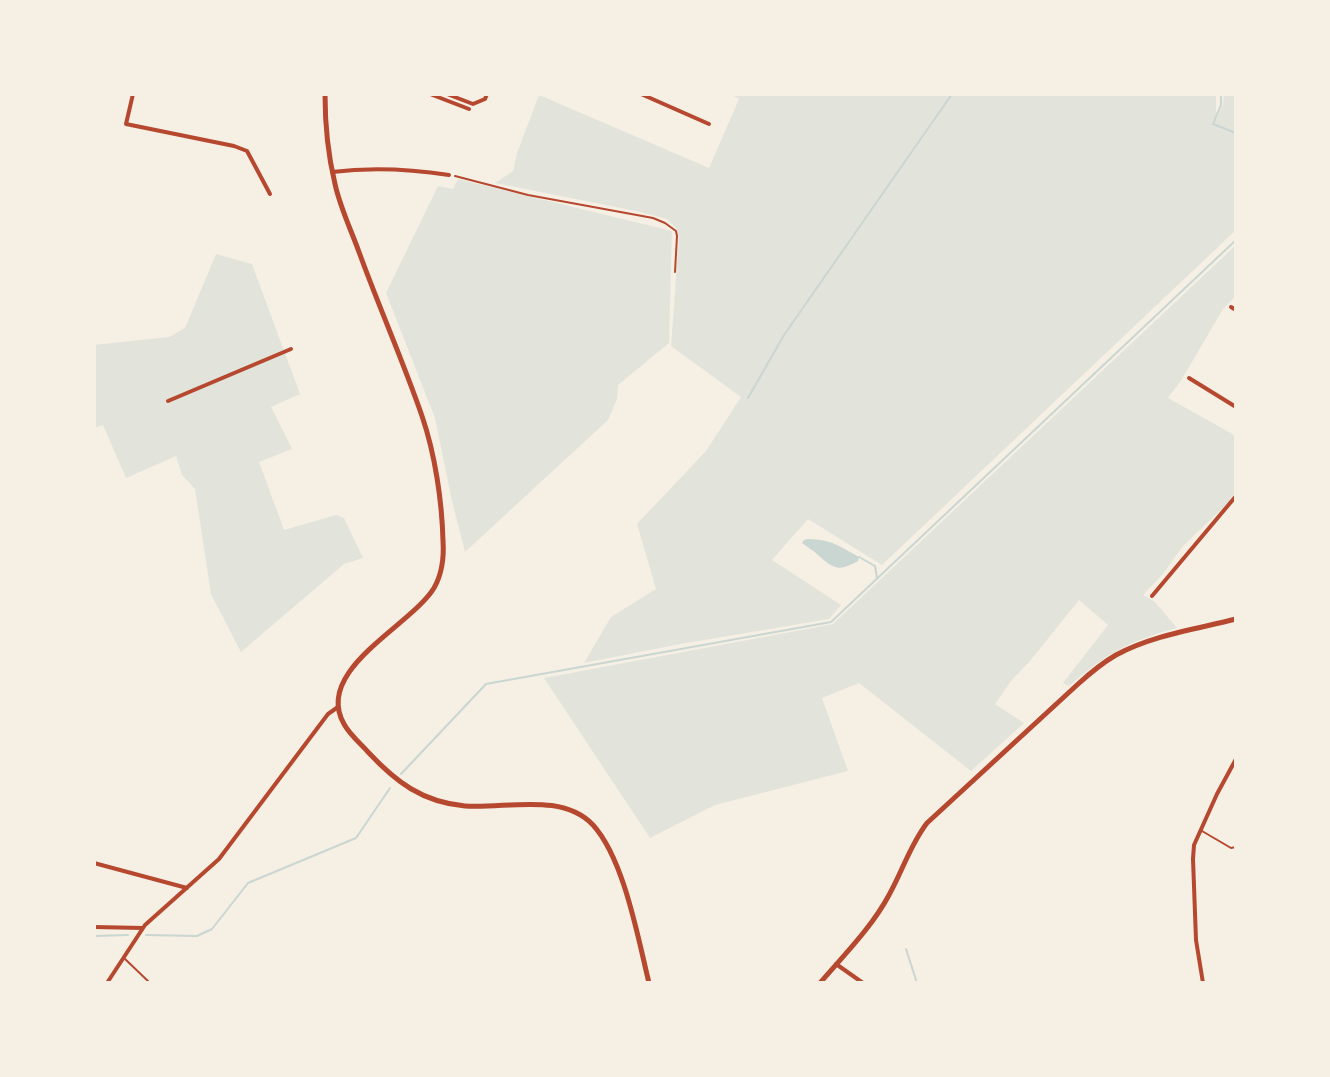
<!DOCTYPE html>
<html>
<head>
<meta charset="utf-8">
<style>
	body { margin:0 }
	#map { position:relative; width:1330px; height:1077px; overflow:hidden; background:#f6efe4; font-family:"Noto Serif",serif }
	canvas { display:block }
	.frame { position:absolute; inset:0; border:96px solid #f6efe4; pointer-events:none }
</style>
</head>
<body>
<div id="map">
<canvas width="1330" height="1077"></canvas>
<div class="frame"></div>
</div>
<script>
const ctx = document.querySelector('canvas').getContext('2d');
ctx.lineJoin = 'round';
function paint(path, color) { ctx.fillStyle = color; ctx.fill(path, 'evenodd'); }
function stroke(path, color, width, dash) { ctx.strokeStyle = color; ctx.lineWidth = width; ctx.lineCap = dash ? 'butt' : 'round'; ctx.setLineDash(dash || []); ctx.stroke(path); }
paint(new Path2D(`
	M730 94H1216V120L1223 105 1224 94H1236V230L882 565 808 519 772 560 841 605 829 619 675 645 584 663 611 617 656 589 637 524 706 451 741 397 671 346 679 237 677 229 667 219 641 212 495 183 513 171 517 153 539 95 709 168 739 99Z
	M458 179 672 231 669 343 618 385 617 399 608 420 465 552 452 501 435 418 386 293 438 186 453 189Z
	M1236 245V299L1234 298 1223 309 1182 379 1168 398 1236 436V490L1228 503 1183 546 1162 575 1143 595 1155 602 1177 628C1129 641 1107 653 1069 686L1063 683 1108 625 1079 600 1030 661 1011 681 995 704 1024 723 971 771 859 683 822 698 848 771 715 805 650 838 544 678 833 624Z
	M216 254 252 264 300 394 271 407 292 449 259 462 284 530 336 515 344 518 363 558 344 564 241 652 211 594 195 489 182 475 176 456 126 478 103 425 94 428V345L169 337 185 328Z`), '#e2e4dc');
paint(new Path2D(`
	M808 539C833 540 837 545 859 557L858 561C838 572 834 569 818 555 813 550 807 547 802 543L804 540Z`), '#c9d6d2');
stroke(new Path2D(`
	M1221 94V105L1213 124 1236 133
	M748 398 784 335 952 94
	M859 557 875 566 877 578
	M401 774 486 684 831 622 1236 240
	M146 935 197 936 212 929 248 883 356 838 390 788
	M94 936 128 935
	M906 949 917 983`), '#c9d6d2', 2);
stroke(new Path2D(`
	M455 176 528 195 653 218 665 223 676 231 677 236 675 272`), '#b5482f', 2);
stroke(new Path2D(`
	M1202 831 1231 848 1236 847
	M124 958 150 983`), '#b5482f', 2);
stroke(new Path2D(`
	M133 94 126 124 234 146 247 151 270 194
	M430 94 469 109
	M447 94 473 104 485 99 487 94
	M641 94 709 124
	M332 172C371 167 410 169 449 175
	M1231 307 1236 310
	M1189 378 1236 407
	M168 401 291 349
	M1152 596 1236 496
	M94 863 187 888
	M94 927 143 928
	M836 964 863 983
	M107 983 145 925 219 859 328 714 338 707
	M1203 983 1196 940 1193 859 1194 845 1217 794 1236 759`), '#b5482f', 4);
stroke(new Path2D(`
	M325 94C325 124 328 155 335 184 340 207 351 230 359 252 379 307 403 361 422 416 435 454 442 501 443 541 444 556 442 574 434 588 411 626 313 670 344 724 350 735 360 743 368 752 396 782 422 802 465 806 506 809 562 792 593 825 624 859 638 938 649 983
	M820 983C844 955 872 927 889 895 903 870 910 845 927 823L1077 685C1089 674 1102 663 1116 655 1153 635 1197 629 1236 619`), '#b5482f', 5);
</script>
</body>
</html>
